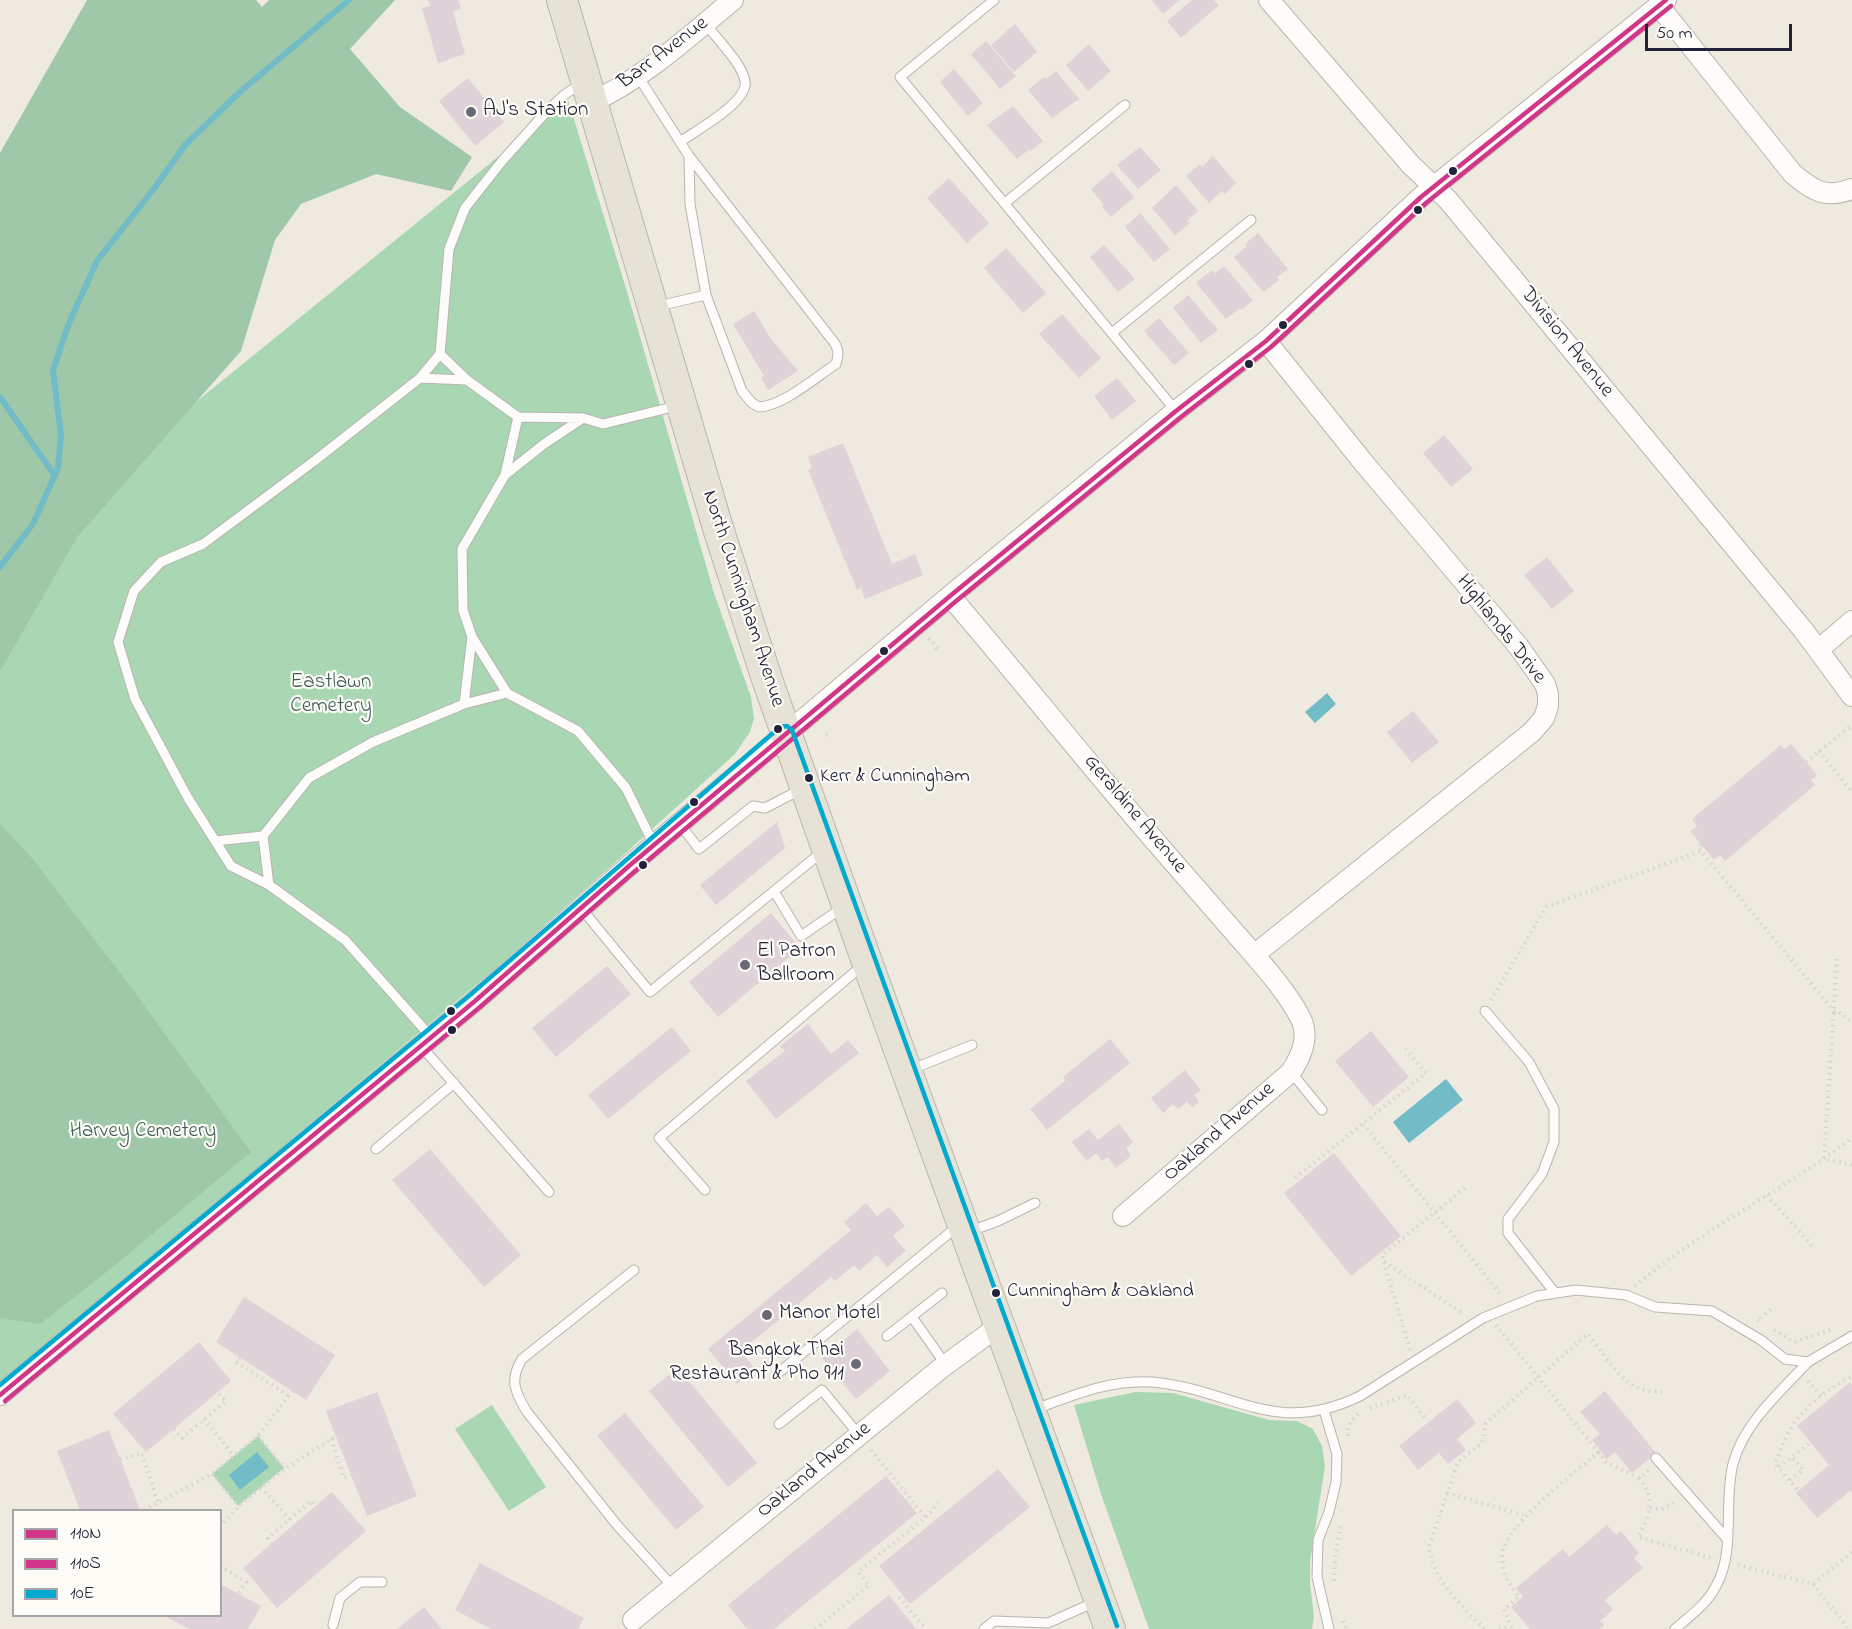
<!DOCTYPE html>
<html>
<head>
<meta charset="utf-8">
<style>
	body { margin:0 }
	#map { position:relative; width:1852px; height:1629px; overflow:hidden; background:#efeadf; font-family:"Indie Flower",sans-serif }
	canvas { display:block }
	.legend { position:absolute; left:12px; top:1509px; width:210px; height:108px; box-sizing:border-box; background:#fdfcf7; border:2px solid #a5a5ac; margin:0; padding:8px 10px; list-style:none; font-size:18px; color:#22223b }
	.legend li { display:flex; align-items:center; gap:12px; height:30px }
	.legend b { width:30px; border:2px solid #a5a5ac }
	.scale { position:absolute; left:1645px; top:24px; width:147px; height:27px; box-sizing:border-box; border:3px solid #22223b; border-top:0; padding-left:8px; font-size:18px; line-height:21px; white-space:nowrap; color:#22223b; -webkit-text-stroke:4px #fdfcf7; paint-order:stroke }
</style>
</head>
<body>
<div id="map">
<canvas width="1852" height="1629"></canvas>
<ul class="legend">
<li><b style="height:8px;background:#d23689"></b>110N</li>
<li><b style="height:8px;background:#d23689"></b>110S</li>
<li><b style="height:8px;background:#00a9ce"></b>10E</li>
</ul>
<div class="scale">50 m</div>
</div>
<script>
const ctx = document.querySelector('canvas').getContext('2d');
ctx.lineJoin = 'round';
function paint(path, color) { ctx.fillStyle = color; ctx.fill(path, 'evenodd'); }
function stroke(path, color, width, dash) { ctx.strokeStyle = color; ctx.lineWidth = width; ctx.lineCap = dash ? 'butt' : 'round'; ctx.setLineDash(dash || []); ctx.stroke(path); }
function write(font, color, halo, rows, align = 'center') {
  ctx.font = font + ' "Indie Flower",sans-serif'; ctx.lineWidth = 4.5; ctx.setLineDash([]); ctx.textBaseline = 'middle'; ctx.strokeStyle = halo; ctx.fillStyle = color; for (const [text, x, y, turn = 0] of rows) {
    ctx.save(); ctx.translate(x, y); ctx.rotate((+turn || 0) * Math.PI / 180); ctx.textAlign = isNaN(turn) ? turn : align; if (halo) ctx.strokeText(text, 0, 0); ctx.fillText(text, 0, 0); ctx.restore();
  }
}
paint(new Path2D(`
	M568 100 628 295 714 593 751 697 754 718 750 732 735 754 618 860 495 969 283 1146 289 1155 0 1395V561Z
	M1135 1392 1173 1393 1269 1420 1297 1421 1313 1429 1322 1446 1325 1466 1310 1562V1584L1314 1616 1312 1629H1149L1101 1494 1074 1405Z
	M492 1405 546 1487 509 1511 455 1429Z
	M258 1436 284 1468 238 1506 212 1474Z`), '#a9d7b3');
paint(new Path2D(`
	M87 0H256L262 7 269 0H395L350 49 400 107 472 157 451 191 376 174 301 204 275 240 241 351 78 536 0 671V153Z
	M0 824 31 857 127 982 251 1152 109 1270 40 1324 0 1318Z`), '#9ec8a7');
paint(new Path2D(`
	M1327 693 1336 704 1315 723 1305 712Z
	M1446 1079 1463 1100 1409 1143 1393 1122Z
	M257 1452 269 1467 240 1490 229 1475Z`), '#72bcc7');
stroke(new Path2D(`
	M0 397 55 476
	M0 567 33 524 58 468 61 435 53 370 69 323 97 261 156 186 185 145 241 91 349 0`), '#72bcc7', 6);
paint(new Path2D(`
	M428 0H458L461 9 453 11 465 54 438 63 422 8 430 6Z
	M1152 0H1180L1163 14Z
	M1192 0H1214L1219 5 1181 38 1167 21Z
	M1015 24 1037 52 1014 72 991 45Z
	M986 41 1016 76 1000 89 971 54Z
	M1089 44 1111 71 1088 91 1066 65Z
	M954 69 983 103 968 116 940 82Z
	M1056 71 1079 99 1052 118 1028 90 1044 77 1046 79Z
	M468 78 504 122 475 146 439 101Z
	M1013 106 1043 141 1031 151 1030 149 1017 159 987 125Z
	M1140 147 1161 170 1138 189 1117 165Z
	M1213 156 1236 183 1225 194 1222 191 1209 203 1186 176 1200 164 1202 167Z
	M1112 171 1134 197 1111 217 1102 207 1104 205 1091 189Z
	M949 178 989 223 967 243 927 198Z
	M1176 185 1198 211 1187 221 1190 223 1175 235 1152 208Z
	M1140 213 1170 249 1154 262 1125 227Z
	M1258 233 1288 269 1277 277 1279 280 1263 292 1234 257 1247 246 1245 244Z
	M1104 245 1135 279 1118 292 1090 257Z
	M1006 248 1046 293 1023 313 984 268Z
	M1224 266 1253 300 1242 310 1240 308 1226 319 1196 283 1212 270 1215 273Z
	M1188 295 1218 330 1201 343 1173 308Z
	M754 311 769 336 798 371 768 390 761 378 764 376 733 324Z
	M1062 314 1101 358 1079 378 1039 334Z
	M1159 318 1189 353 1174 365 1144 331Z
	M1117 378 1136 401 1112 420 1094 396Z
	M1444 435 1473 469 1451 487 1423 453Z
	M843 443 892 564 915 554 923 575 865 599 861 588 857 590 808 470 812 468 808 457Z
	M1547 557 1574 591 1552 609 1524 575Z
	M1413 711 1439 742 1412 763 1387 732Z
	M1791 744 1817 775 1811 780 1815 785 1725 861 1720 855 1714 860 1690 831 1697 826 1692 819 1781 745 1784 749Z
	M777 822 785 848 716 905 700 885Z
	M771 913 800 948 718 1017 689 982Z
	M607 966 631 994 556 1057 532 1028Z
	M808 1024 831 1054 848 1040 859 1053 776 1119 746 1081 785 1051 780 1046Z
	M672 1027 691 1051 608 1119 588 1095Z
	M1371 1031 1409 1077 1373 1107 1335 1061Z
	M1110 1039 1130 1063 1047 1130 1030 1109 1066 1080 1063 1077Z
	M1185 1070 1201 1090 1194 1095 1199 1102 1192 1107 1187 1102 1178 1109 1173 1104 1163 1113 1151 1098Z
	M1119 1124 1133 1142 1126 1148 1131 1156 1116 1168 1108 1157 1102 1161 1096 1153 1087 1161 1072 1142 1089 1129 1098 1140Z
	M430 1149 521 1255 484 1287 392 1180Z
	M1334 1153 1401 1236 1351 1276 1284 1193Z
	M866 1203 877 1216 889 1207 905 1226 893 1236 906 1251 887 1267 877 1255 859 1271 854 1265 835 1281 831 1277 741 1351 755 1369 737 1384 708 1349 851 1230 844 1222Z
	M244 1297 335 1355 306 1400 216 1342Z
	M857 1329 890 1371 856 1399 822 1358Z
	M199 1342 231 1381 146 1452 113 1414Z
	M678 1368 757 1463 728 1487 649 1391Z
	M1850 1382 1852 1385V1493L1850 1491 1817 1518 1796 1493 1829 1465 1797 1426Z
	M1605 1391 1656 1453 1632 1473 1615 1452 1607 1459 1592 1440 1600 1434 1580 1412Z
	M377 1392 417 1496 367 1516 326 1411Z
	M1457 1399 1476 1423 1457 1439 1466 1450 1448 1464 1439 1453 1418 1470 1399 1446Z
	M625 1413 704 1507 676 1530 597 1436Z
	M109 1430 120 1459 140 1510H80L57 1451Z
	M998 1469 1030 1507 910 1604 879 1566Z
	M886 1476 917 1513 774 1629H747L728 1605Z
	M332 1492 366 1531 277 1608 243 1568Z
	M1607 1525 1616 1535 1621 1531 1639 1553 1634 1558 1643 1568 1605 1600 1613 1610 1600 1621 1604 1625 1600 1629H1530L1511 1607 1523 1597 1516 1588 1563 1549 1569 1557Z
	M480 1563 584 1618 578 1629H491L455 1610Z
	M220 1584 261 1606 248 1629H189L164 1616H220Z
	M889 1595 916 1629H846Z
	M424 1607 442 1629H397Z`), '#dfd2d8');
const service = new Path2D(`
	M994 0 900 77 1176 411
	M638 76 689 156 833 341C839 349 839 354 836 364 816 377 783 406 759 407L752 403 742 391 706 295 658 306
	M680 142C695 131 749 102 745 81 742 63 716 38 705 23
	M689 156 690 204 706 295
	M1005 203 1125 105
	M1112 333 1251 220
	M440 354 467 380 518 417 583 418 603 424 677 406
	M420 378 467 380
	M505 475 518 417
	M507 693 472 637 463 610 462 549 505 475 544 444 583 418
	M464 704 472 637
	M679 823 699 849 753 806 765 808 802 789
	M215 841 263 836
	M269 885 231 866 188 798 135 699 118 642 134 591 161 562 203 544 313 462 420 378 440 354 449 249 465 208 502 161 548 110 564 95 582 83
	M774 891 801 936 842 908
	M581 908 650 992 822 852
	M1485 1011 1529 1062 1554 1109V1142L1542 1174 1508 1219V1233L1555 1293
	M432 1038 345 940 269 885 263 836 309 778 373 742 464 704 507 693 578 731 626 788 654 845
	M421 1046 549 1192
	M910 1070 972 1045
	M1291 1072 1322 1110
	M376 1149 454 1083
	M705 1190 659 1138 863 965
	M968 1232 998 1221 1035 1203
	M634 1270 522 1359C509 1380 515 1392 527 1412L617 1525 673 1587
	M912 1317 946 1365
	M887 1336 942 1293
	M777 1374 958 1226
	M1033 1410C1071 1396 1111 1379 1152 1382 1233 1389 1274 1438 1360 1396L1483 1318 1537 1296 1576 1290 1626 1295 1655 1307 1712 1311 1761 1340 1785 1359 1808 1362 1852 1336
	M1324 1410 1337 1454 1336 1482 1329 1512 1318 1540 1317 1577 1329 1629
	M779 1424 822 1390 859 1435
	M1656 1458 1728 1540
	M333 1625 340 1598 360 1582H382
	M984 1629 994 1621 1048 1623 1095 1602
	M1675 1629C1690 1616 1707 1604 1716 1586 1736 1551 1723 1503 1733 1464 1743 1424 1781 1391 1808 1362`);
const minor = new Path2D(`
	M1269 0 1411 165 1448 200 1804 631 1852 696
	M1659 6 1793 174C1814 191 1825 199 1852 189
	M592 102C644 78 688 37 733 0
	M950 596C1021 679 1089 765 1161 848 1188 879 1215 910 1242 941 1262 964 1285 989 1300 1017 1310 1036 1302 1055 1291 1072L1123 1216
	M1818 650 1852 621
	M1254 955 1532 732 1544 718 1548 706V694L1545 684 1519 647 1363 462 1266 341
	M0 1395 475 1001 629 866 950 596 1176 411 1266 341 1421 197 1666 0
	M633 1620 940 1369 1000 1325`);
const primary = new Path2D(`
	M562 0 718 528 767 679 867 962 1110 1629`);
stroke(service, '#b8b5b0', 11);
stroke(minor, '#b8b5b0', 22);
stroke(primary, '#b8b5b0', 32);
stroke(new Path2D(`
	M929 638 938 650
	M826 734 831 736
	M1819 751 1852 792
	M1806 762 1852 725
	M1701 845 1698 848 1701 851 1834 1011 1839 1012 1852 1023
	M1837 959 1824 1159 1852 1165
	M1491 1000 1546 907 1701 851
	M1363 1124 1502 1296
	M1295 1178 1426 1073 1403 1046
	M1767 1195 1814 1248
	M1384 1262 1464 1314
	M1635 1286C1702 1229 1783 1191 1852 1138
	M1759 1321 1757 1320 1773 1308
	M1496 1325 1598 1452C1575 1473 1506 1524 1502 1554 1501 1570 1509 1585 1519 1597L1504 1609 1512 1629
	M1774 1330 1794 1342 1833 1329
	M1410 1350 1382 1255 1465 1188
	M240 1358 236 1362 288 1395
	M1808 1381 1822 1396
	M1370 1408 1407 1395 1425 1418
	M204 1419 234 1456
	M174 1429 182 1438 226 1401 217 1392
	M258 1436 284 1468
	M1348 1436C1347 1425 1352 1419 1360 1412
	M331 1439 344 1478 351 1475
	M871 1450 925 1517
	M1598 1452 1606 1462 1639 1478 1649 1470
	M120 1459 142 1453 158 1503
	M1779 1467 1810 1443
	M212 1474 238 1506
	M1639 1478C1656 1498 1650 1516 1638 1537L1712 1558
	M1790 1480 1803 1470 1792 1457
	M261 1487 290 1520
	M1797 1489 1775 1464C1780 1452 1784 1439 1791 1428 1805 1405 1829 1389 1852 1376
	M1447 1493 1527 1516
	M1650 1508 1662 1509 1677 1501
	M144 1510 212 1474 258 1436 292 1391
	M220 1527C253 1488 293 1463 336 1436
	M272 1544 268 1538 311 1501 315 1506
	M1738 1565 1813 1584 1852 1552
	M220 1566 246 1582 238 1594
	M1334 1581 1335 1557 1341 1524
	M1813 1584 1849 1629
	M899 1597 926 1629
	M1343 1621 1347 1629
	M815 1629 869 1585 858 1572 928 1515 938 1503
	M1484 1629C1461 1604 1433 1581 1429 1546L1458 1462 1482 1443 1486 1423 1588 1334C1600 1349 1616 1375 1631 1384 1641 1391 1653 1391 1664 1392
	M1499 1629 1510 1626`), '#d5d4d2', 4, [1.5, 4.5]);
stroke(service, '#fdfcfa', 9);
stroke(minor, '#fdfcfa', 20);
stroke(primary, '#e7e2d6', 30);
stroke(new Path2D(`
	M0 1395 475 1001 629 866 950 596 1176 411 1266 341 1421 197 1666 0`), '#d23689', 4.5);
stroke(new Path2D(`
	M5 1401 480 1007 634 872 955 602 1181 417 1271 347 1426 203 1671 6`), '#d23689', 4.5);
stroke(new Path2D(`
	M0 1385 470 995 780 727 787 726 792 730 1117 1626`), '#00a9ce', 4.5);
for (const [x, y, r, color] of [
	[471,112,6,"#6a6874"],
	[1453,171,5,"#22223b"],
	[1418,210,5,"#22223b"],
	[1283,325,5,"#22223b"],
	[1249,364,5,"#22223b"],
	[884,651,5,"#22223b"],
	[778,729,5,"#22223b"],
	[809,778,5,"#22223b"],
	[694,802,5,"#22223b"],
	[643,865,5,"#22223b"],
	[745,965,6,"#6a6874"],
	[451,1011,5,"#22223b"],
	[452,1030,5,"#22223b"],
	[996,1293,5,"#22223b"],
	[767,1315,6,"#6a6874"],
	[856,1364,6,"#6a6874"]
]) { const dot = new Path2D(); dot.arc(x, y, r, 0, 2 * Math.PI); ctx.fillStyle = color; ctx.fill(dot); stroke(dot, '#fdfcf7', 2); }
write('20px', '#22223b', '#fdfcf7', [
	["Kerr & Cunningham",820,778],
	["Cunningham & Oakland",1007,1293]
], 'left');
write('21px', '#22223b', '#fdfcf7', [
	["Barr Avenue",664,54,-37],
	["Division Avenue",1566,343,51],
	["North Cunningham Avenue",742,599,72],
	["Highlands Drive",1500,630,52],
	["Geraldine Avenue",1134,815,50],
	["Oakland Avenue",1220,1133,-41],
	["Oakland Avenue",815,1471,-39]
]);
write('21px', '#22223b', '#fdfcf7', [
	["AJ's Station",483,112],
	["El Patron",757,953],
	["Ballroom",757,977],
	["Manor Motel",779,1315],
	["Bangkok Thai",844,1352,"right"],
	["Restaurant & Pho 911",844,1376,"right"]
], 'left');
write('21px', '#3d5c58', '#fdfcf7', [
	["Eastlawn",331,684],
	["Cemetery",331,708],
	["Harvey Cemetery",143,1133]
]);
</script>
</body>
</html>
